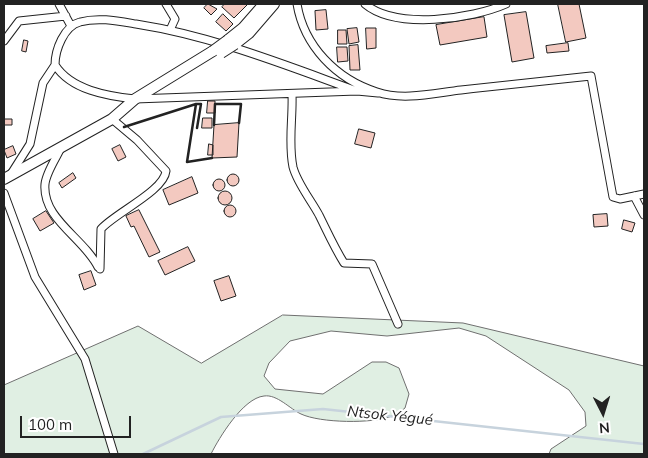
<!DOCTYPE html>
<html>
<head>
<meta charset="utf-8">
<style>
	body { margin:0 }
	#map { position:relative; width:648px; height:458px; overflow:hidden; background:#fff; font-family:Mulish,sans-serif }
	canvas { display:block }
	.frame { position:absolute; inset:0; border:5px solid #222; pointer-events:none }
	.north { position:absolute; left:578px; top:388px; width:50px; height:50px; -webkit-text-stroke:4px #fff; paint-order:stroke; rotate:175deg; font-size:14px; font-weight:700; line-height:20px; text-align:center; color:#222 }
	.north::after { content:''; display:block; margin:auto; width:18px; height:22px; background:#222; clip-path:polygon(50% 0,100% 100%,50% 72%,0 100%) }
	.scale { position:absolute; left:20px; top:416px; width:111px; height:22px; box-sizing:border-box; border:2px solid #222; border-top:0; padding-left:6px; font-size:15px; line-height:18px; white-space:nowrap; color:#222; -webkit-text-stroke:4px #fff; paint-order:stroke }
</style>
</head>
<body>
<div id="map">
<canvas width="648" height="458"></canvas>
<div class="frame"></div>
<div class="north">N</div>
<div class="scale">100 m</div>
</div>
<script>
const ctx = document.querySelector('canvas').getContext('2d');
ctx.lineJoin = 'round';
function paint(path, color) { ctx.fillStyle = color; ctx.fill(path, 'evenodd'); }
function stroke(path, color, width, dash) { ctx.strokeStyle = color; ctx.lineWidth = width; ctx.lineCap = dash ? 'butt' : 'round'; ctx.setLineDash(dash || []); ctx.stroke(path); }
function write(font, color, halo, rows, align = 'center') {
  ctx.font = font + ' Mulish,sans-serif'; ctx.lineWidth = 4; ctx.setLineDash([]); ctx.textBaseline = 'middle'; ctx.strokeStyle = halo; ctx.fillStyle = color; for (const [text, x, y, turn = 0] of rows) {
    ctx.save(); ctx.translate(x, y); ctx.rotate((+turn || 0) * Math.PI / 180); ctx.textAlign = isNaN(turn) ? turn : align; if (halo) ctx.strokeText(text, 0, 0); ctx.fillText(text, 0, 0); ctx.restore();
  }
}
const green = new Path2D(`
	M283 315 463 323 644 366V454H549L551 449 586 426 585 412 569 390 486 336 459 328 387 336 331 331 290 341 269 363 264 376 275 389 323 394 372 362H386L399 368 409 394 405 408C401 411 397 415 392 416 373 424 320 423 301 414 290 409 277 394 264 396 243 398 219 438 211 454H4V385L138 326 201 363Z`);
paint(green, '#e0efe3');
stroke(green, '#6f6f6f', 1);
stroke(new Path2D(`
	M143 454 221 417 323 409 644 444`), '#c7d3dd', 2.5);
const building = new Path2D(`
	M208 4 217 9 211 15 204 8Z
	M225 4H245L247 5 234 18 222 7Z
	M558 4H579L586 38 566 42Z
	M326 10 328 29 316 30 315 11Z
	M526 12 534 58 512 62 504 15Z
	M223 14 233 24 226 31 216 22Z
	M484 17 487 37 440 45 436 25Z
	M357 28 359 42 349 44 347 29Z
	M366 28H376V48L367 49Z
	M338 30H346L347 44H338Z
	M24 40 28 41 26 52 22 51Z
	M568 43 569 51 547 53 546 46Z
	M358 45 360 70H350L349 46Z
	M337 47H347L348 61 338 62Z
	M208 101H215V113H207Z
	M203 118H212V128H202Z
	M4 119H12V125H4Z
	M239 123 237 157 212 158 214 125Z
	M359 129 375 133 371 148 355 144Z
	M209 144 213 145V155H208Z
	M120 145 126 157 118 161 112 149Z
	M13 146 16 154 7 158 4 150Z
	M73 173 76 178 62 188 59 183Z
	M227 180a6 6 0 1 1 12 0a6 6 0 1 1-12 0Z
	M192 177 198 193 169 205 163 190Z
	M213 185a6 6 0 1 1 12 0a6 6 0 1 1-12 0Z
	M218 198a7 7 0 1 1 14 0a7 7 0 1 1-14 0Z
	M224 211a6 6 0 1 1 12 0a6 6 0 1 1-12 0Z
	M139 210 160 252 149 257 134 226 131 227 126 216Z
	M46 211 54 223 40 231 33 219Z
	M607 214 608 226 594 227 593 215Z
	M624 220 635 223 632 232 622 229Z
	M188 247 195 261 165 275 158 261Z
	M91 271 96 285 84 290 79 275Z
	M229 276 236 296 221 301 214 281Z`);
paint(building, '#f3c9c0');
stroke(building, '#222', 1);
const street = new Path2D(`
	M59 4 71 26
	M166 4 175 19 170 30
	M297 4C304 46 336 79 377 92 403 101 435 93 461 90 504 85 547 81 591 76L613 197 620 199 644 194
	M365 4C396 30 472 19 506 4
	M4 41 19 21 66 16
	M357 91C285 65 213 36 136 24 118 21 98 17 80 22 64 26 55 50 55 65 71 90 107 96 135 99L357 91 378 93
	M292 94C293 118 288 143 293 167 297 183 311 200 319 215 327 231 334 247 344 263L372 264 398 324
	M61 148C56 158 46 173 45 184 42 219 84 238 98 267
	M11 174 30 144 43 83 55 65
	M4 193 35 277 85 359 114 454
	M634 196 644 215
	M100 269 101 229C115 213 164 191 166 171L137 140 112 119`);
const primary = new Path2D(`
	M228 40 243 28 264 4
	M235 44 249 33 274 4
	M4 179 112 119 135 99 213 51`);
stroke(street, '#222', 9);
stroke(primary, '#222', 12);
stroke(street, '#fff', 7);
stroke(primary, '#fff', 10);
const primaryBridge = new Path2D(`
	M213 51 228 40
	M221 53 235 44`);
stroke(primaryBridge, '#222', 12, []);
stroke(primaryBridge, '#fff', 10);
stroke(new Path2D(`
	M214 125 215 104H241L239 123
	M124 127 196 104
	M197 128 201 104H196L187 162 212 158`), '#222', 2.5);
write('italic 15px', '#222', '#fff', [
	["Ntsok Yégué",390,416,6]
]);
</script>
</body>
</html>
